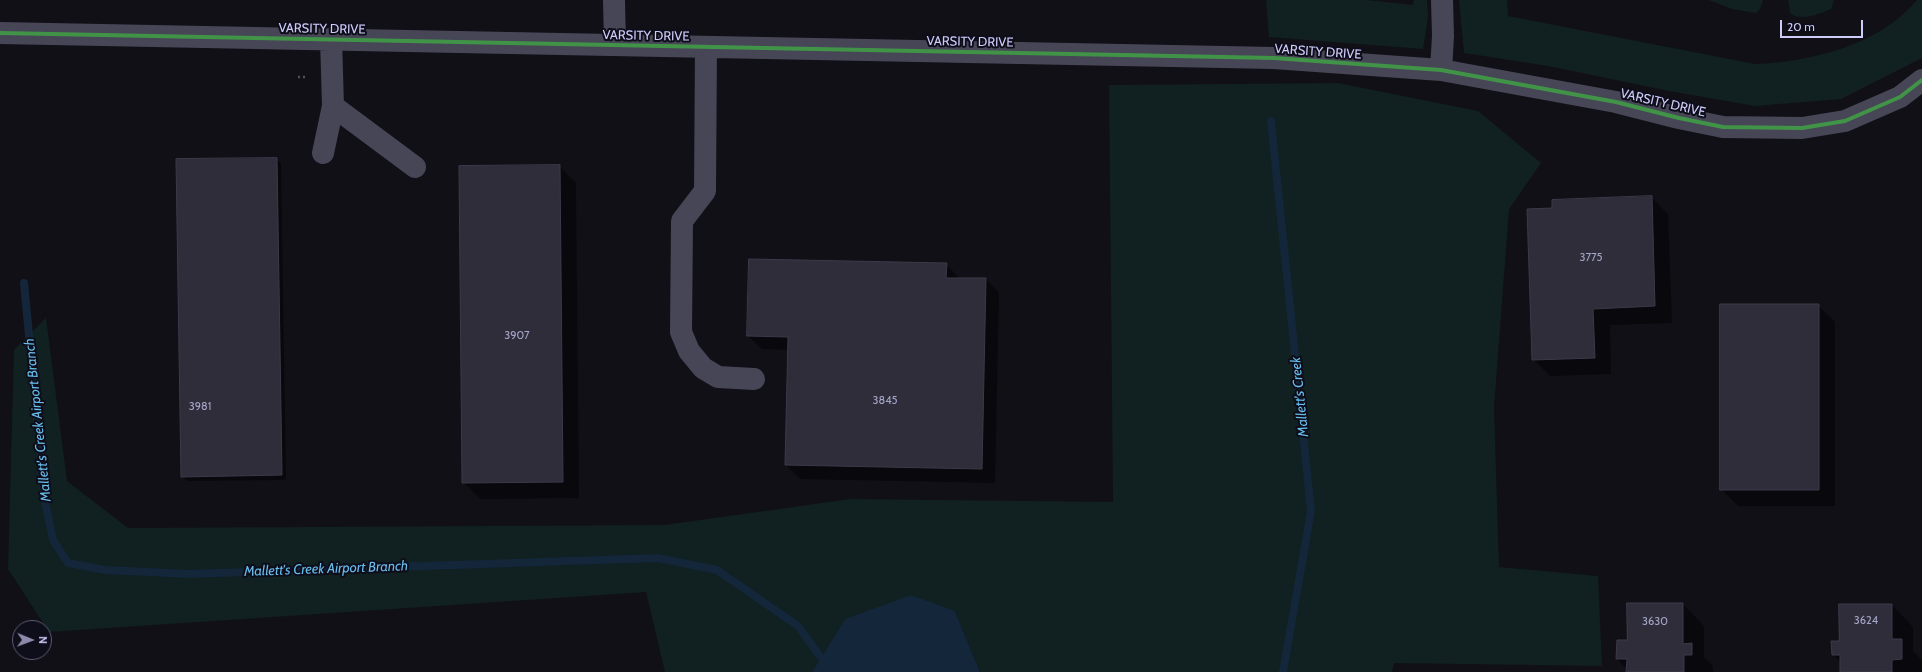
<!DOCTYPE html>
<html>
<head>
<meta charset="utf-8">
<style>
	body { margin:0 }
	#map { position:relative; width:1922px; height:672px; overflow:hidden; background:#111017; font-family:Cabin,sans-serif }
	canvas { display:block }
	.north { position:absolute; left:12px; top:620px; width:40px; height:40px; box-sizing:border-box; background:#0e0d1a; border:1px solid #5a5973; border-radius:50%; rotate:91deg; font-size:11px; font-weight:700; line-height:16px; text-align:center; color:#cdccf9 }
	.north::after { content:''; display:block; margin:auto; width:14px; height:18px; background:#8b8aaa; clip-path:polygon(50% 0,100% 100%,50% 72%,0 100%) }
	.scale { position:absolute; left:1780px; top:20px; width:83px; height:18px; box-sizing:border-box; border:2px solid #cdccf9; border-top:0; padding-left:5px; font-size:12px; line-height:14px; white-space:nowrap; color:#cdccf9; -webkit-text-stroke:3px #0e0d1a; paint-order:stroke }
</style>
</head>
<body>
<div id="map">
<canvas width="1922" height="672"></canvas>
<div class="north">N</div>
<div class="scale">20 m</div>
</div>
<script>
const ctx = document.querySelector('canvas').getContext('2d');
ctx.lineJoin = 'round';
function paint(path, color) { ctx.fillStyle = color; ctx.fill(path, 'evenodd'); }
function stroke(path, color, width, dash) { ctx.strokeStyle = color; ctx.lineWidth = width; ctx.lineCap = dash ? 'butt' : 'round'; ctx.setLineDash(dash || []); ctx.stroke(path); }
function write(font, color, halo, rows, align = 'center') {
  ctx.font = font + ' Cabin,sans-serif'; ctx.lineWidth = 4; ctx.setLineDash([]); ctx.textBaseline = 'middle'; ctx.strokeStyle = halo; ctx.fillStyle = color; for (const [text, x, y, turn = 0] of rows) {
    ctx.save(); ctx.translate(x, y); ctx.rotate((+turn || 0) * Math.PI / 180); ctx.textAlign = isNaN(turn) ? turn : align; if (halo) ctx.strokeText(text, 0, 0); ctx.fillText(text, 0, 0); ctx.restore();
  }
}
paint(new Path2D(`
	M1266 0H1367L1413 5 1414 0H1427L1428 18 1423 49 1269 37Z
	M1459 0H1507L1508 16 1755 64C1810 62 1880 45 1917 0H1922V58L1841 99 1755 106 1669 91 1548 66 1464 53Z
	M1709 0H1763L1760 9 1756 13 1732 9Z
	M1788 0H1834L1831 9C1819 14 1801 22 1790 13Z
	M1338 83 1478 111 1541 163 1509 209 1494 407 1499 567 1598 576 1602 666 1394 663 1392 672H980L955 611 845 619 812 672H665L646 592 49 632 8 569 14 350 46 318 67 481 128 528 664 525 851 499 1113 502 1109 85Z`), '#112020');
paint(new Path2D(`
	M911 595 955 611 980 672H812L845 619Z`), '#13263a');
paint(new Path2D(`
	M276 159 281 163 286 480 187 481 182 476Z
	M559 166 576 183 579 498 480 499 463 482Z
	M1651 197 1668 214 1672 323 1610 325 1611 374 1550 376 1533 359 1553 209Z
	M946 264 960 279H986L999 293 995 483 800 479 786 465 789 350 762 349 748 336Z
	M1818 305 1835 322V506H1738L1721 489Z
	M1683 604 1704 626V657L1713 666V672H1627V669L1617 659 1628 641Z
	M1892 605 1913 627V651L1922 660V672H1841V663L1833 654 1840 642Z`), '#0007');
stroke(new Path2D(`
	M1271 121 1311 511 1283 672
	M24 283 45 502 53 540 68 563 105 570 189 574 658 558 717 570 798 626 822 659 827 672`), '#13263a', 8);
const building = new Path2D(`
	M277 158 282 475 181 477 176 159Z
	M560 165 563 482 462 483 459 166Z
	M1652 196 1655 306 1593 309 1595 358 1532 360 1527 209 1552 208V200Z
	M749 259 947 263 946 278H986L982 469 785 465 788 337 747 336Z
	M1720 304H1819V490H1720Z
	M1627 603H1683V644L1692 643V655H1684V672H1626L1627 659H1616L1617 640H1627Z
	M1839 604H1892V639H1902V659L1892 660V672H1840V655H1832L1831 641H1839Z`);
paint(building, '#2e2d39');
stroke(building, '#3c3a4a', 1);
stroke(new Path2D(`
	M298 77H308`), '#48545d', 2.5, [2, 3]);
stroke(new Path2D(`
	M614 0 615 45
	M0 33 1274 58 1441 70 1616 102 1679 118 1723 127 1802 128 1845 121 1900 97 1922 80
	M706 47 705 191 682 221 681 332 689 351 703 368 718 377 754 379
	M1441 70 1443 36 1442 0
	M333 106 415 167
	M323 153 333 106 331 39`), '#464657', 22);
stroke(new Path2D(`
	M0 33 1274 58 1441 70 1616 102 1679 118 1723 127 1802 128 1845 121 1900 97 1922 80`), '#419447', 4);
write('11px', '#a5a4c9', null, [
	["3775",1591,258],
	["3907",517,336],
	["3845",885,401],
	["3981",200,407],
	["3624",1866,621],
	["3630",1655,622]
]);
write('13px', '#cdccf9', '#0e0d1a', [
	["VARSITY DRIVE",322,29,1],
	["VARSITY DRIVE",646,36,1],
	["VARSITY DRIVE",970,42,1],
	["VARSITY DRIVE",1318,52,4],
	["VARSITY DRIVE",1663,103,13]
]);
write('italic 14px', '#67bcec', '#0e0d1a', [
	["Mallett's Creek",1300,397,-96],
	["Mallett's Creek Airport Branch",38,420,-96],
	["Mallett's Creek Airport Branch",326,569,-2]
]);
</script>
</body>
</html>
